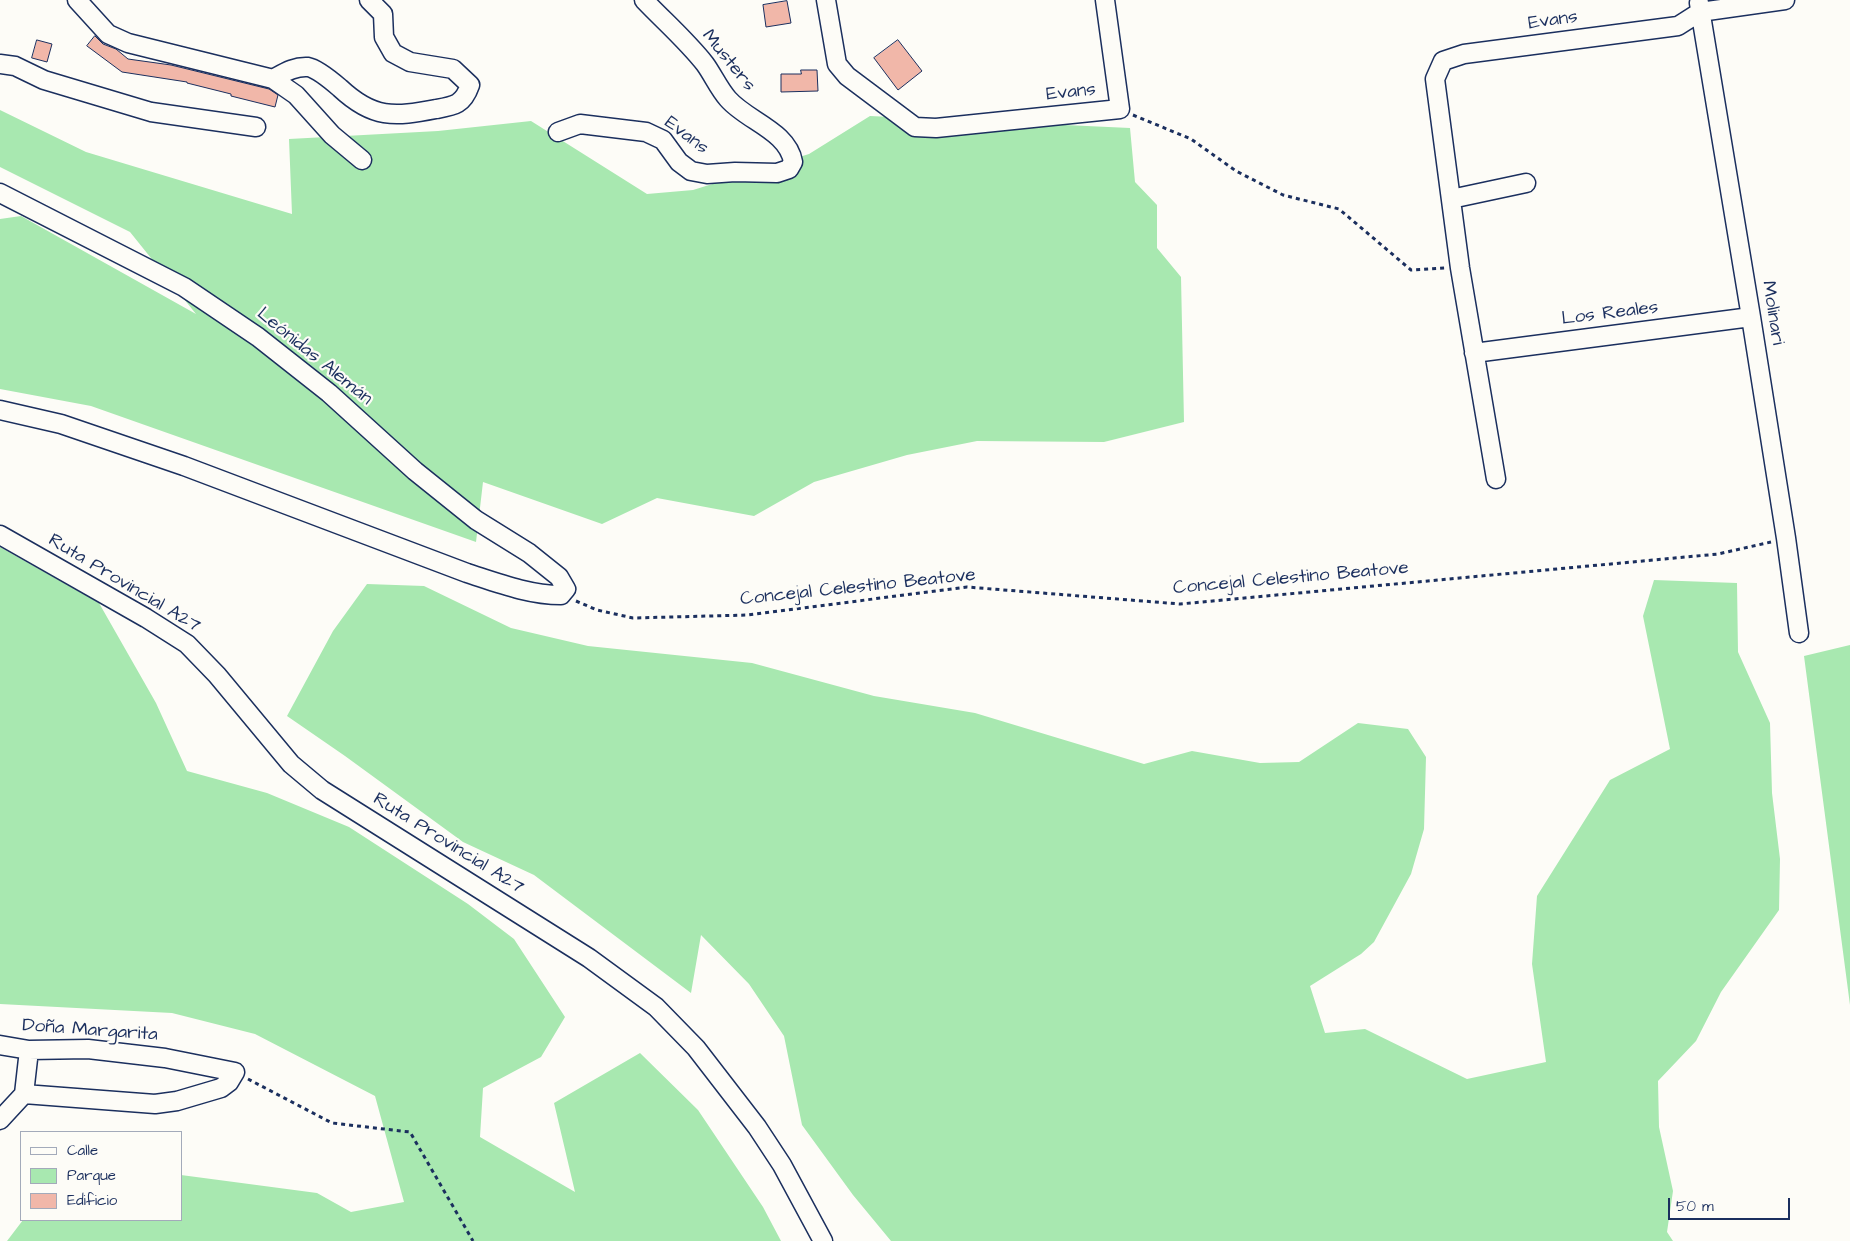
<!DOCTYPE html>
<html>
<head>
<meta charset="utf-8">
<style>
	body { margin:0 }
	#map { position:relative; width:1850px; height:1241px; overflow:hidden; background:#fdfcf7; font-family:"Architects Daughter",sans-serif }
	canvas { display:block }
	.legend { position:absolute; left:20px; top:1131px; width:162px; height:90px; box-sizing:border-box; background:#fdfcf7; border:1px solid #a3aaba; margin:0; padding:6px 9px; list-style:none; font-size:15px; color:#1b2f5e }
	.legend li { display:flex; align-items:center; gap:10px; height:25px }
	.legend b { width:25px; border:1px solid #a3aaba }
	.scale { position:absolute; left:1668px; top:1198px; width:122px; height:22px; box-sizing:border-box; border:2px solid #1b2f5e; border-top:0; padding-left:6px; font-size:15px; line-height:18px; white-space:nowrap; color:#1b2f5e; -webkit-text-stroke:4px #fdfcf7; paint-order:stroke }
</style>
</head>
<body>
<div id="map">
<canvas width="1850" height="1241"></canvas>
<ul class="legend">
<li><b style="height:6px;background:#fdfcf7"></b>Calle</li>
<li><b style="height:14px;background:#a8e8b0"></b>Parque</li>
<li><b style="height:14px;background:#f1b7a9"></b>Edificio</li>
</ul>
<div class="scale">50 m</div>
</div>
<script>
const ctx = document.querySelector('canvas').getContext('2d');
ctx.lineJoin = 'round';
function paint(path, color) { ctx.fillStyle = color; ctx.fill(path, 'evenodd'); }
function stroke(path, color, width, dash) { ctx.strokeStyle = color; ctx.lineWidth = width; ctx.lineCap = dash ? 'butt' : 'round'; ctx.setLineDash(dash || []); ctx.stroke(path); }
function write(font, color, halo, rows, align = 'center') {
  ctx.font = font + ' "Architects Daughter",sans-serif'; ctx.lineWidth = 4.5; ctx.setLineDash([]); ctx.textBaseline = 'middle'; ctx.strokeStyle = halo; ctx.fillStyle = color; for (const [text, x, y, turn = 0] of rows) {
    ctx.save(); ctx.translate(x, y); ctx.rotate((+turn || 0) * Math.PI / 180); ctx.textAlign = isNaN(turn) ? turn : align; if (halo) ctx.strokeText(text, 0, 0); ctx.fillText(text, 0, 0); ctx.restore();
  }
}
paint(new Path2D(`
	M0 110 86 152 292 214 289 139 438 131 531 121 647 194 693 190 809 154 870 116 1130 128 1135 182 1157 205V248L1181 277 1184 422 1104 442 977 441 907 455 814 482 754 516 657 498 602 524 483 482 476 542 91 406 0 389V219L21 216 196 314 130 232 0 167Z
	M0 547 99 603 156 703 187 771 267 793 349 827 468 904 514 939 565 1017 541 1057 483 1088 480 1137 575 1192 554 1103 640 1053 698 1110 763 1207 781 1241H7L23 1220H181V1175L317 1193 351 1212 404 1202 375 1096 255 1034 172 1013 0 1004Z
	M1654 580 1737 583 1738 652 1770 723 1772 793 1780 859 1779 910 1721 992 1696 1041 1658 1081 1659 1127 1673 1191 1667 1232 1673 1241H891L853 1195 802 1125 784 1036 749 984 701 935 691 993 534 875 463 842 345 756 287 716 333 631 367 584 424 586 511 628 588 646 752 663 874 696 975 713 1144 764 1192 751 1260 763 1299 762 1358 723 1408 729 1426 757 1424 829 1411 874 1374 942 1361 954 1310 986 1325 1033 1365 1029 1467 1079 1546 1062 1532 964 1537 896 1610 780 1670 749 1643 616Z
	M1850 645V1005L1804 656Z`), '#a8e8b0');
const building = new Path2D(`
	M787 1 791 23 766 27 763 5Z
	M95 36 103 44 116 49 128 59 171 65 269 89 278 95 275 107 231 96V94L187 83V82L122 72 87 46Z
	M37 40 52 44 47 62 32 58Z
	M898 40 922 71 898 90 874 58Z
	M801 70H817L818 91 781 92V74H801Z`);
paint(building, '#f1b7a9');
stroke(building, '#1b2f5e', 1);
const minor = new Path2D(`
	M77 0 108 34 128 43 273 79 296 95 332 135 362 160
	M826 0 837 64 847 76 915 127 936 128 1120 109 1105 0
	M1699 3 1751 317 1786 538 1799 633
	M0 64 15 66 44 80 151 112 256 127
	M273 79C284 73 295 66 308 67 318 69 333 82 340 88 373 119 394 117 436 109 454 106 463 105 470 85L453 69 410 62 393 53 384 37 383 14 369 0
	M558 132 580 124 646 132 663 140 679 162 691 171 707 174 735 172 777 173 789 169 793 162C788 131 747 121 728 99 719 89 713 75 705 64 687 41 664 21 644 0
	M0 193 184 287 258 337 329 393 415 471 476 520 529 553 559 577 566 589 561 595C529 595 498 583 467 573L184 466 61 424 0 410
	M1451 199 1526 183
	M1474 353 1751 317
	M1496 479 1460 268 1435 79 1443 61 1464 54 1678 26 1700 12 1785 0
	M0 535 146 618 187 644 217 675 291 764 322 790 589 958 656 1007 696 1048 757 1127 782 1165 823 1241
	M0 1045 29 1050 88 1049 165 1058 235 1072 229 1082 221 1088 177 1101 155 1104 24 1094
	M0 1120 24 1094 29 1050`);
stroke(minor, '#1b2f5e', 21);
stroke(new Path2D(`
	M1133 115 1191 139 1236 171 1283 195 1339 209 1411 270 1445 268
	M576 601 597 610 633 618 748 615 967 587 1180 604 1718 554 1771 542
	M248 1079 332 1123 410 1132 473 1241`), '#1b2f5e', 3, [4, 4]);
stroke(minor, '#fdfcf7', 18);
write('19px', '#1b2f5e', '#fdfcf7', [
	["Evans",1553,21,-8],
	["Musters",728,61,51],
	["Evans",1071,93,-6],
	["Evans",686,136,37],
	["Molinari",1772,313,81],
	["Los Reales",1610,314,-7],
	["Leónidas Alemán",314,357,39],
	["Concejal Celestino Beatove",1291,579,-5],
	["Ruta Provincial A27",124,584,31],
	["Concejal Celestino Beatove",858,588,-6],
	["Ruta Provincial A27",448,844,32],
	["Doña Margarita",90,1031,4]
]);
</script>
</body>
</html>
